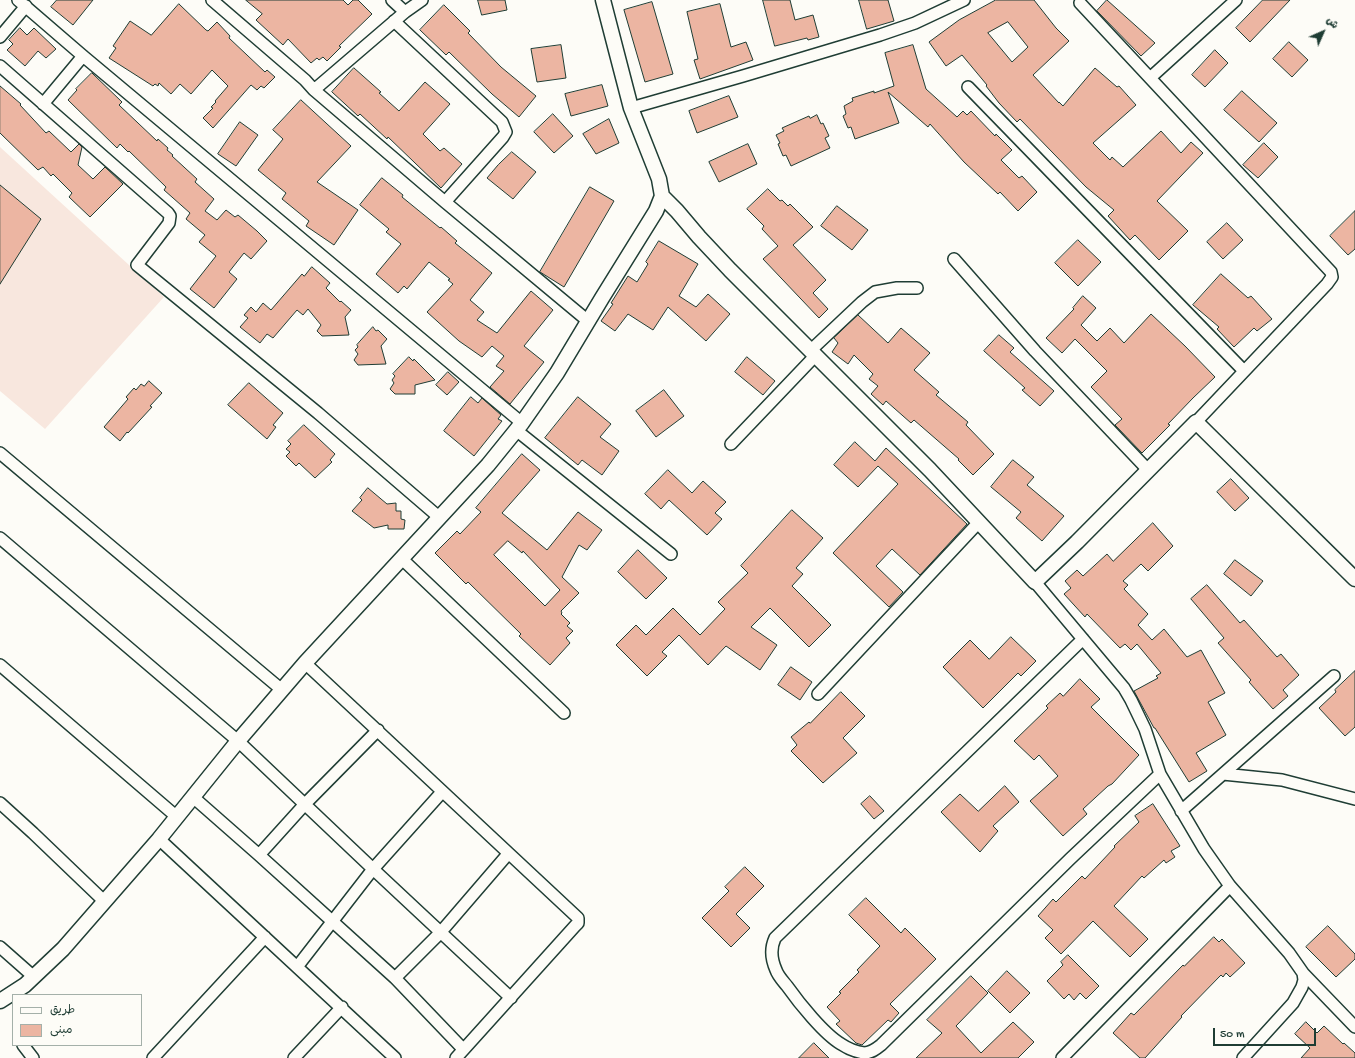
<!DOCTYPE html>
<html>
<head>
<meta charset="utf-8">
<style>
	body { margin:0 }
	#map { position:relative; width:1355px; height:1058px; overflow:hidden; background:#fdfcf7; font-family:"Gochi Hand","Playpen Sans Arabic",sans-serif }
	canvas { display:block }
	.legend { position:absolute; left:12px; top:994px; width:130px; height:52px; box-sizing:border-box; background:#fdfcf7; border:1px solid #a4b0a9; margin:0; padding:5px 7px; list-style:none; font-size:12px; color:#1f3d34 }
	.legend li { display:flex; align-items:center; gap:8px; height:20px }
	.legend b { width:20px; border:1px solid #a4b0a9 }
	.north { position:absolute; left:1303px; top:12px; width:40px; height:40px; -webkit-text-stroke:3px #fdfcf7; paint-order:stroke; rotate:45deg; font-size:11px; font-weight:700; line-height:16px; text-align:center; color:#1f3d34 }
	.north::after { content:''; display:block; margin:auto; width:14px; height:18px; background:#1f3d34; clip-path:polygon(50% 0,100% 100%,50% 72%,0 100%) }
	.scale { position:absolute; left:1213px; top:1028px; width:103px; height:18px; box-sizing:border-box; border:2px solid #1f3d34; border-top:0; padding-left:5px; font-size:12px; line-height:14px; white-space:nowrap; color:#1f3d34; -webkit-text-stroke:3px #fdfcf7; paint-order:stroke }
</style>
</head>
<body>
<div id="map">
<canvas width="1355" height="1058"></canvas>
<ul class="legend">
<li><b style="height:5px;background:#fdfcf7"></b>طريق</li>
<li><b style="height:11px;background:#ecb5a2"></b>مبنى</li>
</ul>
<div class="north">ش</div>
<div class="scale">50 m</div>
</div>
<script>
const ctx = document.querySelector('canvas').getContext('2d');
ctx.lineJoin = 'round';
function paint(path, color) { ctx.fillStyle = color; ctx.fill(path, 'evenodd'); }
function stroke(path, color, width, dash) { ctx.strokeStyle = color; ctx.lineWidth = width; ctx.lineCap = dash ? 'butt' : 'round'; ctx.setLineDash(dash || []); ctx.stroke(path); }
paint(new Path2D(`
	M0 147 164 297 45 429 0 391Z`), '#f8e7de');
const building = new Path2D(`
	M57 0H93L73 25 51 7Z
	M246 0H343L348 5 353 0H358L372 14 339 46 341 47 327 61 323 57 319 60 317 58 311 63 288 39 283 45 256 20 262 14Z
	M478 0H505L507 10 482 15Z
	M763 0H790L795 20 813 15 819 37 808 40 807 38 775 46Z
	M859 0H888L894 21 867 29Z
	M996 0H1034L1056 28 1069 41 1033 75 1059 103V102L1063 106 1095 68 1117 87 1119 86 1136 105 1093 143 1110 160 1112 157 1123 167 1161 131 1181 153 1191 142 1203 153 1157 201 1188 231 1159 260 1135 235 1130 240 1108 216 1114 210 1086 187 1020 119 1017 122 999 103 986 86 987 85 962 55 946 66 929 42 959 20ZM1008 22 1028 47 1012 62 988 33Z
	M1107 0 1155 43 1141 56 1097 11Z
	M1263 0H1290L1250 42 1236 28Z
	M652 2 673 74 645 82 624 10Z
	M179 4 206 30 208 31 217 22 230 36 229 38 265 72 267 70 275 77 264 88 261 86 257 90 251 85 213 128 203 118 213 108 211 107 216 102 215 101 228 86 212 70 191 94 180 84 171 94 159 83 158 86 155 84 153 86 109 58 116 48 113 46 130 21 151 35Z
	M720 4 731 47 746 42 753 60 700 79 694 60 698 59 687 12Z
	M444 5 470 31 468 33 501 67 536 96 519 117 492 94 449 52 446 55 420 30Z
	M20 28 27 35 34 28 56 49 46 58 38 51 25 66 7 50 13 44 9 40Z
	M1289 42 1308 60 1292 77 1273 59Z
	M561 45 566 78 537 82 531 49Z
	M913 45 926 89 957 117 963 111 967 115 971 111 995 136 996 134 1012 150 1001 160 1019 178 1022 176 1037 192 1018 211 1000 192 998 194 964 162 930 124 928 127 888 92 899 123 855 139 851 127 848 128 843 116 846 114 844 106 853 101 852 98 874 91V93L894 86 885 53Z
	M1215 50 1228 63 1205 87 1192 75Z
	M354 68 381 92 379 93 399 111 425 82 450 104 423 134 440 151 444 148 462 164 441 188 388 137 387 139 360 114 358 116 332 92Z
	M92 73 122 102 119 105 157 141 158 139 168 148 167 150 173 155 172 156 197 179 195 182 214 199 205 211 217 220 226 210 235 217 238 215 257 231 267 241 251 259 244 253 229 272 237 279 214 308 190 289 216 256 199 242 205 235 186 219 190 213 164 190 166 187 129 151 128 152 120 144 117 148 68 100 77 90 76 89Z
	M602 85 608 106 571 116 565 94Z
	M0 86 21 104 20 105 46 133 49 131 71 152 79 144 82 147 78 165 93 179 105 167 123 184 90 217 69 197 72 193 53 174 51 176 43 167 38 170 0 133Z
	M1242 91 1277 123 1259 142 1224 110Z
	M729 96 738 117 697 133 689 111Z
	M301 100 351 146 317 182 358 210 334 245 306 226 309 221 282 199 286 193 258 170 283 139 273 130Z
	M553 114 573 136 554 153 534 132Z
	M817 115 821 124 823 123 829 136 825 138 830 148 791 166 786 155 783 156 778 144 780 143 776 135 784 131 782 128 809 116 810 118Z
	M609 119 619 143 596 154 583 134Z
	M240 122 258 135 236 166 218 154Z
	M1264 143 1278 157 1258 178 1243 165Z
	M748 144 757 164 719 182 709 162Z
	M512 152 536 172 513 199 487 178 498 165Z
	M382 178 403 195 402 197 440 228 441 227 457 241 455 243 492 273 470 300 484 312 477 320 497 333 531 291 553 310 524 346 544 362 510 404 490 387 504 371 496 366 504 356 492 346 482 357 459 341 427 312 453 284 448 280 450 279 429 262 407 289 404 286 398 293 376 274 401 244 386 232 389 229 360 205Z
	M0 185 41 219 0 284Z
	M590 187 614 201 564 287 540 272Z
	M768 189 780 201 782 200 788 206 790 204 813 227 793 245 826 280 813 293 828 309 819 318 763 259 778 246 762 229 764 226 747 209Z
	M837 206 868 230 852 250 821 226Z
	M1355 211V249L1348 255 1330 236Z
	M1227 223 1243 240 1223 259 1207 242Z
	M1078 240 1101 262 1078 286 1055 263Z
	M659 241 698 264 679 296 696 307 708 294 730 314 706 341 668 307 653 330 628 314 615 331 601 321 613 304 611 303 628 276 637 282 648 264 646 262Z
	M312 267 330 283 326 288 340 302 341 301 351 310 345 317 349 335 322 336 317 331 321 325 308 309 303 315 297 310 273 338 267 334 260 343 240 327 248 318 244 315 251 307 256 312 263 303 271 310 302 274 304 276Z
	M1221 274 1248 298 1251 296 1272 319 1257 331 1254 328 1234 347 1217 329 1219 327 1193 305Z
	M1083 296 1096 308 1081 325 1097 341 1110 328 1124 343 1151 314 1185 346 1215 377 1193 398 1168 424 1170 425 1142 453 1115 425 1122 419 1091 387 1107 371 1075 339 1062 353 1046 338 1074 309 1073 308Z
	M858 315 888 343 901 328 930 353 914 370 939 392 936 395 968 422 966 425 994 454 973 475 958 460 959 459 914 420 911 423 886 401 883 405 871 394 878 386 869 379 873 374 854 355 848 364 832 352 838 343 834 338Z
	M373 327 376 331 378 330 387 339 381 346 386 364 358 365 354 360 358 354 355 350 358 347 357 345Z
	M999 335 1014 348 1010 352 1054 391 1040 406 1022 390 1025 388 984 351Z
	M409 357 413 361 414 359 435 380 415 385V394H395L390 389 394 383 392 380 395 376 393 374Z
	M747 357 775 381 763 395 735 372Z
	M448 372 459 382 447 395 436 385Z
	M149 381 162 393 150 406 152 407 128 433 127 432 120 441 104 427 128 399 126 397 134 388 136 390 141 384 144 386Z
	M249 383 283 413 273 425 276 427 267 439 228 405Z
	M664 390 684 416 656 437 636 411Z
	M471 397 478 403 482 398 501 415 498 419 502 421 474 456 444 431Z
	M578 397 611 424 600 437 619 451 602 475 582 460 578 465 545 438Z
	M304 425 335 454 330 460 332 462 315 478 299 463 296 466 286 456 290 452 286 449 291 444 288 441Z
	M855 442 875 461 886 448 967 524 920 575 892 549 876 566 903 592 889 607 833 553 898 484 878 466 858 487 834 465Z
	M522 454 540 470 502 513 547 550 578 512 602 530 587 550 579 545 562 577 579 593 561 611 562 613 561 614 570 623 567 626 573 631 566 638 570 643 550 665 519 636 521 634 468 582 466 584 435 553 457 531 460 534 481 512 476 508ZM508 541 522 553 523 551 560 590 545 606 494 555Z
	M1013 460 1034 477 1027 485 1064 516 1042 541 1016 518 1021 512 991 487Z
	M668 470 692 493 703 481 726 502 715 513 722 519 707 535 669 500 661 509 645 494Z
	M1231 479 1249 498 1235 511 1217 492Z
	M368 488 387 504 396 503V511H401V519L405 520 404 529H388V525L374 528 352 511 362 500 360 498Z
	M792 510 823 538 796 568 803 574 792 586 831 625 809 647 770 608 751 627 777 645 760 670 726 646 708 665 679 635 662 652 667 656 647 676 616 645 636 625 646 635 673 608 700 635 725 609 718 602 748 573 741 566Z
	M1153 523 1173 546 1148 571 1141 564 1123 581 1128 585 1124 589 1148 614 1138 625 1152 640 1164 629 1187 657 1201 650 1225 693 1208 702 1226 735 1196 753 1207 771 1189 782 1155 728H1154L1134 691 1158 678 1156 676 1161 673 1137 644 1131 650 1125 644 1120 648 1087 614 1085 617 1064 594 1071 588 1065 581 1077 570 1083 576 1107 554 1113 561Z
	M638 550 667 578 646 599 618 572Z
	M1235 560 1263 581 1251 596 1224 574Z
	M1207 585 1240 623 1244 620 1277 657 1281 654 1299 675 1283 690 1288 696 1273 709 1249 682 1251 680 1218 643 1224 638 1191 599Z
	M1011 637 1036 661 1021 676 1018 673 983 708 943 667 970 640 989 659Z
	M791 667 812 682 800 700 778 685Z
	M1355 671V727L1345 736 1319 708 1336 692 1335 690Z
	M1080 679 1100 699 1091 707 1139 755 1112 784 1108 786 1083 809 1087 814 1063 836 1030 801 1058 776 1039 755 1034 760 1014 741 1048 708 1046 706 1060 693 1063 696Z
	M841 692 865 716 843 738 857 753 823 783 791 751 797 745 791 737 809 722 810 723Z
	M1005 786 1019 802 993 826 998 831 980 852 941 812 960 794 978 811Z
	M870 796 884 811 874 819 861 804Z
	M1153 804 1180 846 1171 851 1175 857 1166 863 1164 860 1144 878 1142 876 1114 906 1148 939 1130 957 1093 921 1061 954 1045 938 1053 930 1038 916 1053 899 1056 902 1082 876 1085 879 1115 847 1114 846 1139 822 1135 816Z
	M745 867 764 886 736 914 750 928 731 947 702 918 729 891 725 887Z
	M866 898 901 933 905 928 936 959 890 1004 899 1013 891 1022 888 1020 862 1045 856 1043 836 1024 840 1021 827 1007 841 993 839 992 859 972 857 970 880 946 849 915Z
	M1328 926 1355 954V959L1336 977 1306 947Z
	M1214 937 1219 942 1222 939 1245 963 1230 977 1226 973 1223 977 1221 975 1181 1016 1182 1017 1145 1058H1140L1113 1033 1131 1013 1134 1015 1183 965 1184 966Z
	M1068 955 1099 986 1086 999 1080 993 1074 1000 1069 994 1064 999 1047 981 1063 965 1061 962Z
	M1007 971 1030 993 1010 1013 988 991Z
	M971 976 988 993 956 1026 981 1053 1013 1022 1034 1042 1018 1058H916L942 1033 927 1020Z
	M1306 1022 1317 1033 1324 1026 1343 1044 1344 1043 1355 1053V1058H1301L1310 1048 1295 1034Z
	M814 1043 829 1058H799Z`);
paint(building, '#ecb5a2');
stroke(building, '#1f3d34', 1);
const minor = new Path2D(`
	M18 0 83 56 522 423
	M212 0 305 80 314 90 405 12 422 0
	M392 0 405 12
	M1080 3 1331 272 1332 277 1327 284 1196 422
	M394 21 502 122 506 132 503 137 445 202
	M0 37 26 6
	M0 66 168 213 170 216 169 223 137 265 318 413 440 518
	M1150 78 1236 0
	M968 87 1244 371
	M314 90 445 202 588 321
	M43 104 83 56
	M631 108 743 76 880 35 915 23 964 0
	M954 259 1035 351 1148 470
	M810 351 862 302 875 292 897 288H917
	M516 430 671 554
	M731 444 815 356
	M0 453 282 690
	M0 538 238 741 373 869 511 998
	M402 559 564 713
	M1035 582 1124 688 1131 700 1145 729 1160 774 1204 849 1230 886 1289 953 1303 973 1304 980 1302 987 1293 1003 1243 1058
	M1083 639 775 938C770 949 771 959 776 970 778 976 783 981 787 986 799 1003 824 1034 841 1044 847 1048 857 1052 864 1053 871 1053 876 1049 881 1045L1070 859 1160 774
	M305 663 578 918V923L575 926 456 1058
	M0 665 177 817
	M818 694 979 522
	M1223 774 1282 780 1355 799
	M193 797 259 855 395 978 463 1049
	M0 803 33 833 105 902
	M1181 811 1334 676
	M159 839 395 1058
	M259 855 305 804 378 730
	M0 947 34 977
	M297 967 373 869 442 792
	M1303 973 1355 1027
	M395 978 440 933 508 854
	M23 1045 33 1058
	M153 1058 265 937
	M294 1058 342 1007
	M1062 1058 1230 886`);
const tertiary = new Path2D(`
	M662 196 677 211 699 237 730 270 930 470 1035 582 1077 542 1196 422 1355 579
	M0 1001 25 985 63 949 159 839 238 741 305 663 488 465 522 423 557 373 602 298 656 211 662 196 659 179 631 108 603 0`);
stroke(minor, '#1f3d34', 14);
stroke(tertiary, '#1f3d34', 17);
stroke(minor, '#fdfcf7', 11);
stroke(tertiary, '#fdfcf7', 14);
</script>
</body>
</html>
